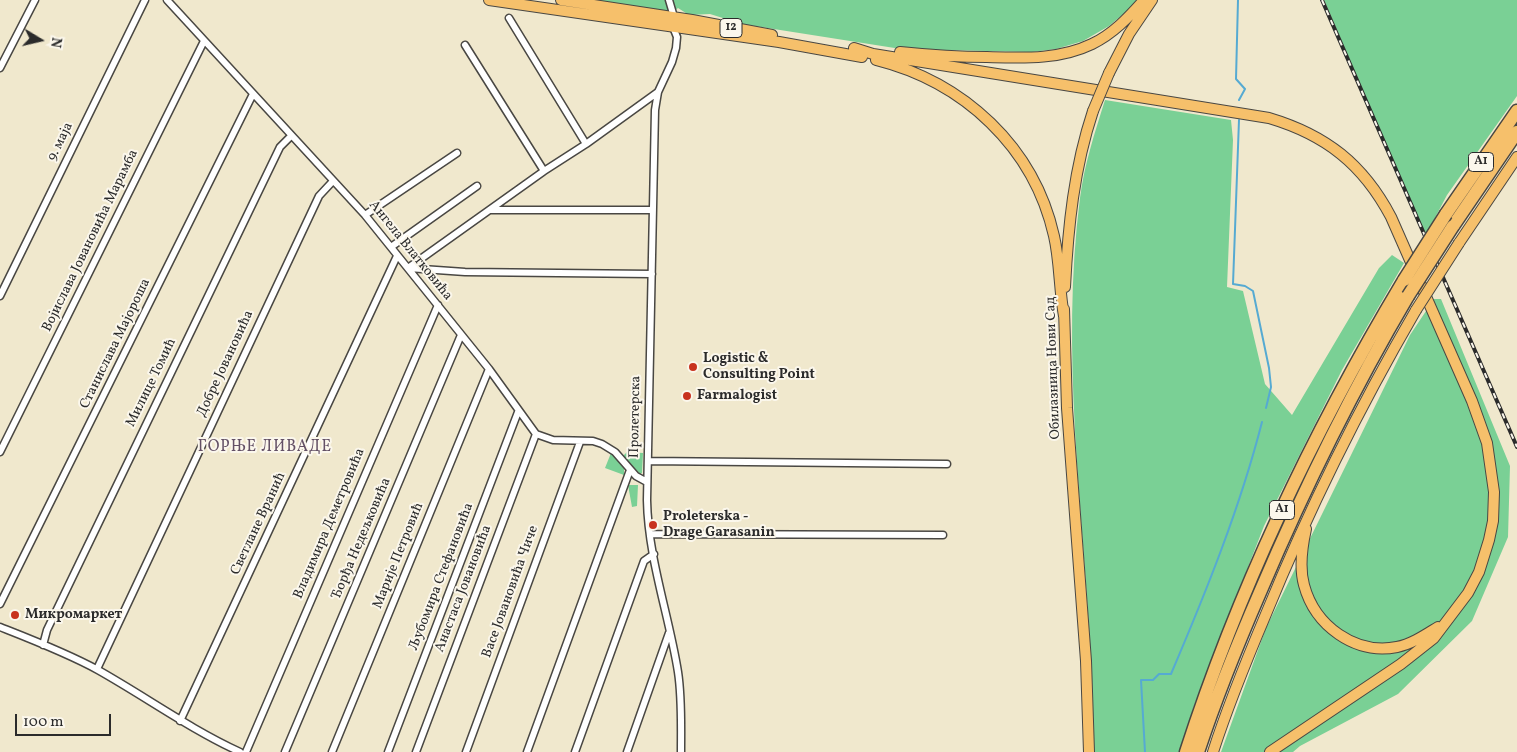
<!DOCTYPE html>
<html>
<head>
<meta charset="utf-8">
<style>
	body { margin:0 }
	#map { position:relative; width:1517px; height:752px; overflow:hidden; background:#f0e8cd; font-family:Vollkorn,serif }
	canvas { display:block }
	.north { position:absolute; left:15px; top:15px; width:50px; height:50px; -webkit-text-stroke:4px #fbf7ec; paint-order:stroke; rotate:99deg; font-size:14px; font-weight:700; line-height:20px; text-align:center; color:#2b2b2b }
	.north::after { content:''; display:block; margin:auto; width:18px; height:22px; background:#2b2b2b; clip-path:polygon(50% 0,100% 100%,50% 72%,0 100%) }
	.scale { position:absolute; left:15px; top:714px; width:96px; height:22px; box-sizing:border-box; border:2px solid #2b2b2b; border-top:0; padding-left:6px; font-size:15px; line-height:18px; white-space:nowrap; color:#2b2b2b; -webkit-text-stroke:4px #fbf7ec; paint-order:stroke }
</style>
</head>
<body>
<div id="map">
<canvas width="1517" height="752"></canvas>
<div class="north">N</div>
<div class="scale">100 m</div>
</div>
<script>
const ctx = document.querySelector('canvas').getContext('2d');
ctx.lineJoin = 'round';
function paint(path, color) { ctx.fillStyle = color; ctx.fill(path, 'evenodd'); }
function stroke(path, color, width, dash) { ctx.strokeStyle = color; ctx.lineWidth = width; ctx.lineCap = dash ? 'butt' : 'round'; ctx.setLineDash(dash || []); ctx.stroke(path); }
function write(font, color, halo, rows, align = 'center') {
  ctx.font = font + ' Vollkorn,serif'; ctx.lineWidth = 4; ctx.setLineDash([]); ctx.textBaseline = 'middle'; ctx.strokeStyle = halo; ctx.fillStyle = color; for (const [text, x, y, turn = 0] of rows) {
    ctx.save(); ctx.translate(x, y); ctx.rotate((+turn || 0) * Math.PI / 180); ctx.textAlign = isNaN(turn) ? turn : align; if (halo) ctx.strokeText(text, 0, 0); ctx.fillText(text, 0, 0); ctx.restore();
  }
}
paint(new Path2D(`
	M594 0H1140L1109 26 1083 41 1056 49 1032 52 901 49 742 24 710 14 689 15 678 8 672 13Z
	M1324 0H1517V96L1447 195 1425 237Z
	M1105 100 1231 120 1233 140 1227 287 1243 291 1265 384 1292 415 1379 268 1392 255 1404 263 1342 370 1264 526 1194 706 1180 752H1094C1093 722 1093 692 1091 661 1083 507 1060 353 1080 198 1084 165 1095 132 1105 100Z
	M1434 299H1441L1510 466 1508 537 1472 621 1398 694 1300 746 1293 752H1221L1266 628 1410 335Z
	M627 452 643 453 642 473 640 474 623 456Z
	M611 453 624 467V475L605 468Z
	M628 485H638L637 506 632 507Z`), '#7ad095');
stroke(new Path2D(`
	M1238 0 1236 79 1245 89 1239 100
	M1239 120 1233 284 1245 286 1253 291 1269 368 1271 387 1266 408
	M1145 752 1141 680H1153L1159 674H1171C1206 592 1240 508 1262 422`), '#56aad2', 2);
const minor = new Path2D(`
	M167 0 365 215 489 369 536 434 553 440 593 441 602 444 615 452 636 476 647 482
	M669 0 674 17 673 27 677 37 676 48 672 62 658 92 655 110 647 500C648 558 669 615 678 672 682 698 681 725 681 752
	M509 18 586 144
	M465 45 544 171
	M0 68 35 0
	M492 210H653
	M365 215 457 153
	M391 247 477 186
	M408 268 544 171 586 144 658 92
	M408 268 465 272 652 274
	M0 296 145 0
	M0 452 204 41
	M648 461 947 464
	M650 534 943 535
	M0 604 253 94
	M0 627C33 640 67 653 98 670 146 697 190 729 240 752
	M43 645 47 630 280 147 291 136
	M97 669 319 196 333 181
	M180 721 397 256
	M246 752 438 305
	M285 752 461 335
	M332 752 489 369
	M388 752 518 412
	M416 752 536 434
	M466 752 580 442
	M527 752 630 470
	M575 752 644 561 654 554
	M627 752 669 633`);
const primary = new Path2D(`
	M489 0 779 42 862 57
	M561 0 692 20 772 35
	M854 48 873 54 1269 118C1326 135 1363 164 1391 217L1472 401 1487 443 1494 492 1493 521 1489 540 1479 572 1468 593 1434 638 1401 664 1270 752
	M900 52C929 55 958 57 987 57 1023 58 1059 60 1092 44 1113 34 1129 17 1144 0
	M876 60C964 82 1034 147 1054 236 1060 262 1059 289 1064 316
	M1109 73 1129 34 1152 0
	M1459 243 1517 157
	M1065 287C1068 227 1074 168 1093 111
	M1064 309 1067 408 1086 661 1089 752
	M1306 529C1302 547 1299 567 1304 585 1315 626 1355 655 1397 647 1412 644 1425 635 1438 627
	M1213 752C1228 705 1247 659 1266 614 1309 509 1359 408 1416 310`);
const motorway = new Path2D(`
	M1446 214 1517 111
	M1453 226 1517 132
	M1186 752C1239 588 1316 427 1404 280
	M1198 752C1216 697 1238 643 1261 590 1304 489 1352 391 1408 296`);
stroke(minor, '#494743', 9);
stroke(primary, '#494743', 12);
stroke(motorway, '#494743', 15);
stroke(minor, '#fff', 6);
stroke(primary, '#f6c06b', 10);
stroke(motorway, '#f6c06b', 12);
const rail = new Path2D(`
	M1322 0 1517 447`);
stroke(rail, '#2b2b2b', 4);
stroke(rail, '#fbf7ec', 2, [5.5]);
const primaryBridge = new Path2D(`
	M1093 111 1109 73
	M1416 310 1459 243`);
const motorwayBridge = new Path2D(`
	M1404 280 1446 214
	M1408 296 1453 226`);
stroke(primaryBridge, '#494743', 12, []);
stroke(motorwayBridge, '#494743', 15, []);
stroke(primaryBridge, '#f6c06b', 10);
stroke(motorwayBridge, '#f6c06b', 12);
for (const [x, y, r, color] of [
	[693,367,5,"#c8321e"],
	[687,396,5,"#c8321e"],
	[653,525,5,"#c8321e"],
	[15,615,5,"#c8321e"]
]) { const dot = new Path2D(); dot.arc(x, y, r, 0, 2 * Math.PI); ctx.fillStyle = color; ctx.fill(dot); stroke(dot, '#fbf7ec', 2); }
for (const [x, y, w] of [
	[731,28,22],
	[1481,162,25],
	[1282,510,25]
]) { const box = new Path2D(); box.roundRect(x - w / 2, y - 9.5, w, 19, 4); ctx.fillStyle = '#fbf7ec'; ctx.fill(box); stroke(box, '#2b2b2b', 1); }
write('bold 12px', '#2b2b2b', null, [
	["12",731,28],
	["A1",1481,162],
	["A1",1282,510]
]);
write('14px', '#2b2b2b', '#fbf7ec', [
	["9. маја",61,142,-64],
	["Војислава Јовановића Марамба",91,241,-64],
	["Ангела Влатковића",410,251,51],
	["Станислава Мајороша",116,344,-64],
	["Добре Јовановића",226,364,-65],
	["Обилазница Нови Сад",1054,368,-92],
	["Милице Томић",152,383,-64],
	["Пролетерска",636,417,-89],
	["Светлане Вранић",259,524,-65],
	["Владимира Деметровића",330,524,-67],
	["Ђорђа Недељковића",362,539,-67],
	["Марије Петровић",399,556,-68],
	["Љубомира Стефановића",442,577,-69],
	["Анастаса Јовановића",464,589,-69],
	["Васе Јовановића Чиче",511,592,-70]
]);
write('bold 14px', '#2b2b2b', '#fbf7ec', [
	["Logistic &",703,359],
	["Consulting Point",703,375],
	["Farmalogist",697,396],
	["Proleterska -",663,517],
	["Drage Garasanin",663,533],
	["Микромаркет",25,615]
], 'left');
ctx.letterSpacing = '1px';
write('16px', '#635065', '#fbf7ec', [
	["ГОРЊЕ ЛИВАДЕ",265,448]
]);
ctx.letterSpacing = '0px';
</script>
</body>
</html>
